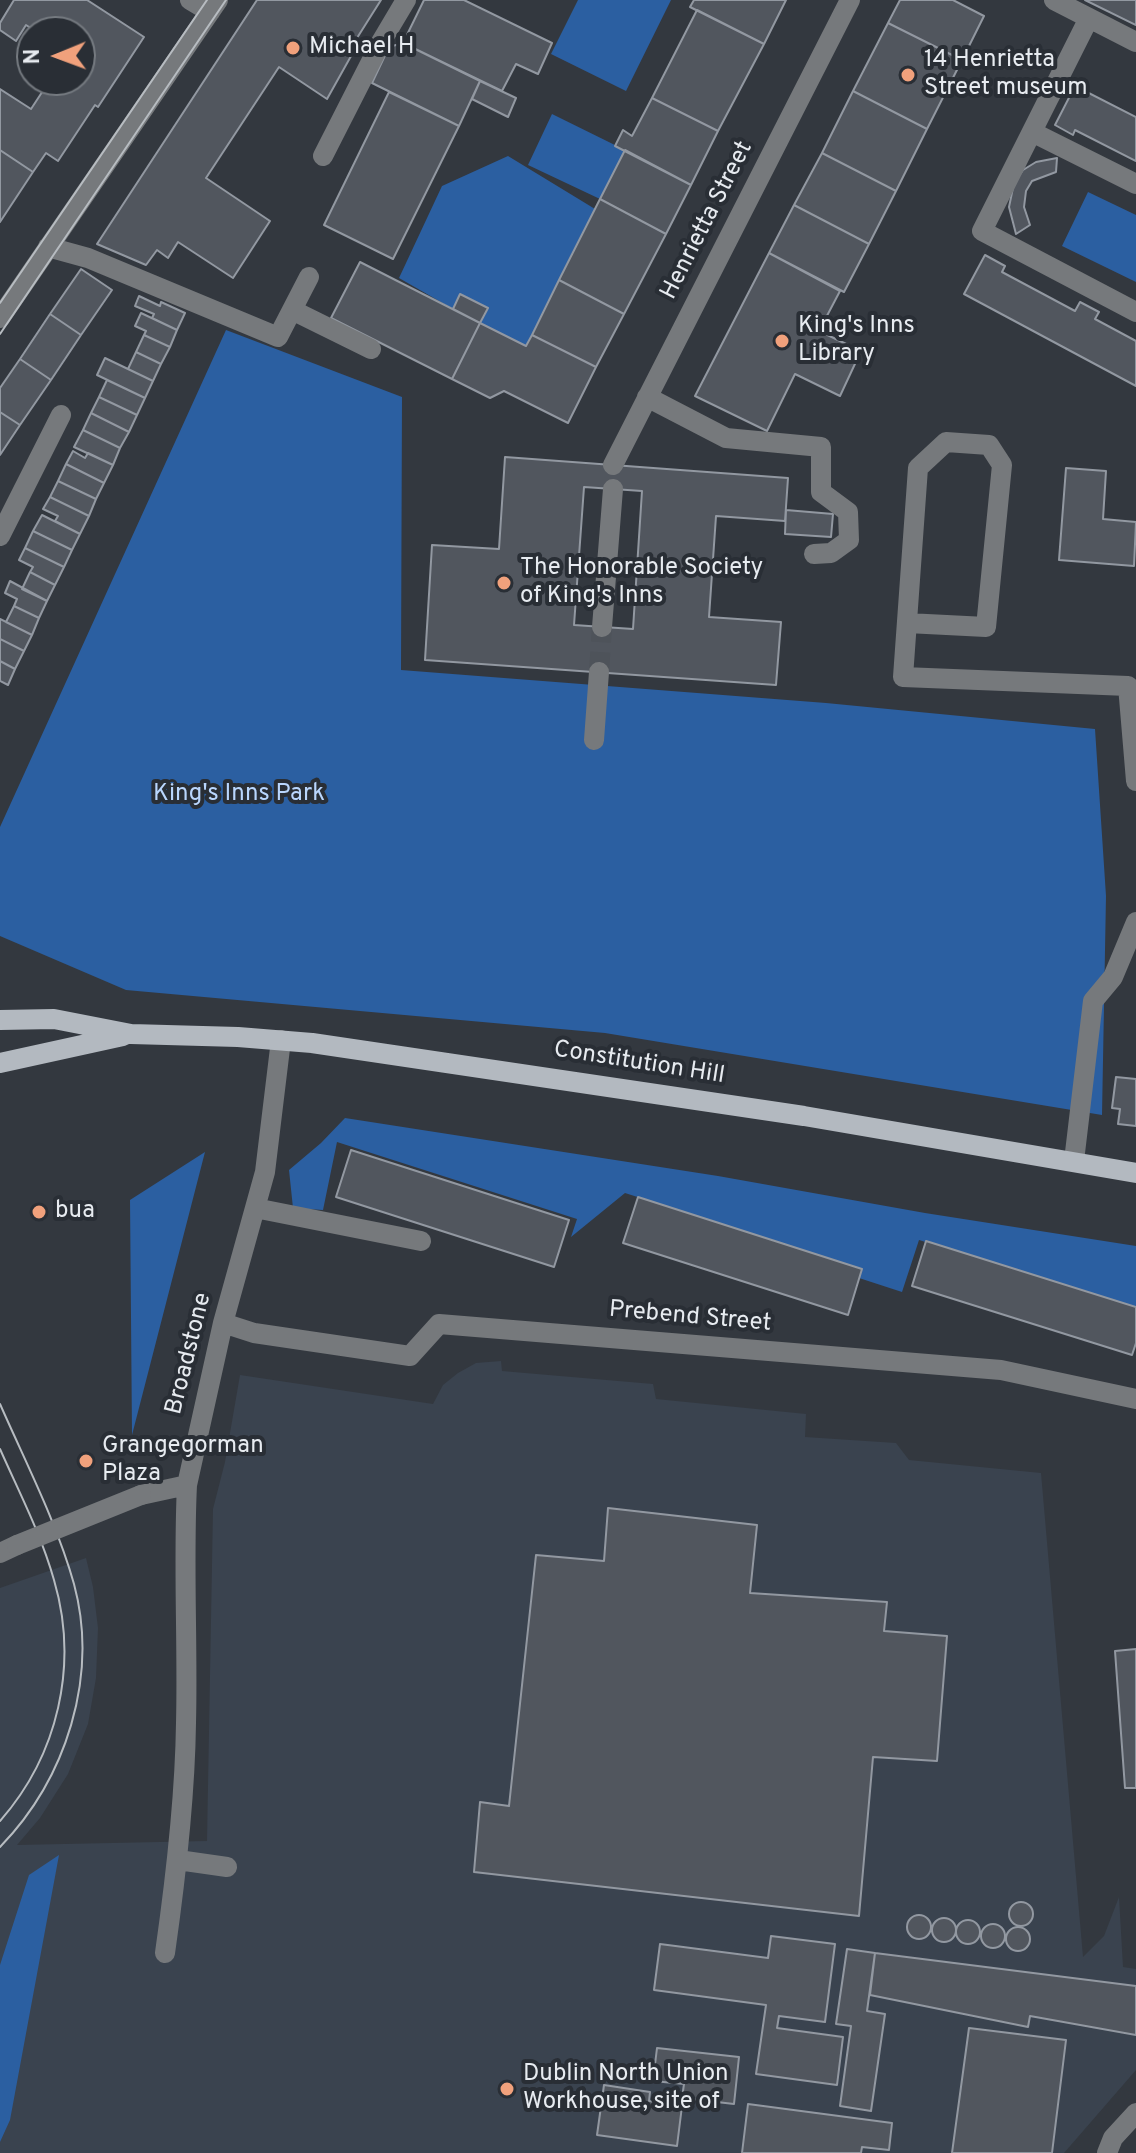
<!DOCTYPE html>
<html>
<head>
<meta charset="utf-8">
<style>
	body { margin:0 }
	#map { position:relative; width:1136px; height:2153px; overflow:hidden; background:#33383f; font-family:Overpass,sans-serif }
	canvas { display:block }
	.north { position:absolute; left:16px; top:16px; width:80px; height:80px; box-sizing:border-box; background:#292e35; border:2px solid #757a80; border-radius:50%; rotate:269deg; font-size:22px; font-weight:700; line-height:32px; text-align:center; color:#e7ebf0 }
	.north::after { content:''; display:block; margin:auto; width:28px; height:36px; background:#f1a17c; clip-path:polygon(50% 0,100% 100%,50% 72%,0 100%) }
</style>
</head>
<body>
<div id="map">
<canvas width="1136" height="2153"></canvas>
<div class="north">N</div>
</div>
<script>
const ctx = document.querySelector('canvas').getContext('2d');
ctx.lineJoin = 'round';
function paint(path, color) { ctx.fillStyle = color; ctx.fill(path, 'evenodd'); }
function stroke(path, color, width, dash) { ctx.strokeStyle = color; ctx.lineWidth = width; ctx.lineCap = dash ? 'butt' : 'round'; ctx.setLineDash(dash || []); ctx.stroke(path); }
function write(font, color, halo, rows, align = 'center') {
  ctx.font = font + ' Overpass,sans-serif'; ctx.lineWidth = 8; ctx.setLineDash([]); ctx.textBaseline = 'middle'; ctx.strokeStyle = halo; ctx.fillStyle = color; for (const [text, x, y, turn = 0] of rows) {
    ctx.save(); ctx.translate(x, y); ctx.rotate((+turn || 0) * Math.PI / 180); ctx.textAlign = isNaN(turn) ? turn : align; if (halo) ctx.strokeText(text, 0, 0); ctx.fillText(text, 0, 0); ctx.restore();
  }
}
paint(new Path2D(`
	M501 1361 502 1371 653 1384 656 1399 806 1414 805 1437 896 1443 909 1460 1041 1473 1083 1957 1104 1936 1119 1897 1123 1967 1136 1969V2070L1064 2153H0V1588L86 1558 93 1587 98 1628 96 1678 88 1724 68 1774 40 1818 17 1845 207 1841 213 1509 225 1462 240 1375 433 1404 443 1385 458 1373 476 1363Z`), '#3a434f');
paint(new Path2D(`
	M578 0H671L626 91 551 54Z
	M552 114 625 150 600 199 528 165Z
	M508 156 595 209 526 346 480 323 487 307 461 294 453 309 399 278 442 186Z
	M1088 192 1136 215V282L1062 246Z
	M226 330 402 397 401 670 826 703 1095 729 1106 896 1102 1115 605 1033 126 990 0 936V827Z
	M345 1118 718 1176 925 1213 1136 1246V1311L1090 1293 919 1240 902 1292 859 1278 861 1269 625 1193 571 1237 577 1219 337 1142 323 1210 293 1208 289 1170 321 1143Z
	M205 1152 132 1435 130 1200Z
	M59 1855 10 2120 0 2142V1965L29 1875Z`), '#2b5fa1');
const building = new Path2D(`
	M14 0H87L144 37 98 107 95 105 58 161 46 153 33 172 0 150V89L31 109 50 80H80V32H37L26 25 16 41 0 30V23Z
	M257 0H381L357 38 360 40 327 99 279 67 206 178 270 221 233 278 178 242 168 258 157 250 146 265 97 244Z
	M424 0H464L552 43 538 74 516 64 502 91 403 43Z
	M694 0H786L764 44 690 7Z
	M900 0H953L984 16 962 60 888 23Z
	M1085 0H1136V25Z
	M697 10 764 44 718 131 652 98Z
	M888 23 962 60 927 129 853 91Z
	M403 43 480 81 459 126 372 83 389 47Z
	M480 81 516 98 508 117 472 99Z
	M1075 86 1136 117V161L1075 130 1073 135 1055 125Z
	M853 91 927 129 896 191 822 153Z
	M389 92 459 126 393 259 324 225Z
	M652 98 718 131 691 185 615 146 623 130 632 136Z
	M0 150 33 172 0 222Z
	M625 150 691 185 666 234 600 199Z
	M822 153 896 191 869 244 794 205Z
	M1057 158 1056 172 1032 181 1026 191 1024 207 1030 225 1016 234 1009 207 1014 183 1023 170 1036 162Z
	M600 199 666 234 624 314 559 280Z
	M794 205 869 244 844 292 769 253Z
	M769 253 840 291 819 331 861 351 840 396 795 374 767 431 695 396Z
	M985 255 1005 266 1002 272 1075 311 1080 302 1099 312 1095 319 1136 341V386L964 294Z
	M360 262 480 323 452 379 331 318Z
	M81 269 112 290 81 335 50 314Z
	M559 280 624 314 596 367 532 335Z
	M460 294 488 308 480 323 453 309Z
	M139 296 160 306 161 302 185 313 177 330 152 318 154 314 135 306Z
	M141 313 177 330 170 347 144 335 146 331 135 326Z
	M50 314 81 335 51 380 20 359Z
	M480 323 526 346 532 335 596 367 568 423 504 391 490 398 452 379Z
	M144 335 170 347 161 364 136 352Z
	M136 352 161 364 153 381 128 369Z
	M105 358 153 381 145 398 97 375Z
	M20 359 51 380 20 425 0 412V388Z
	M107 380 145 398 137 415 99 397Z
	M99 397 137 415 129 432 91 413Z
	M0 412 20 425 0 455Z
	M91 413 129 432 120 448 83 430Z
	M83 430 120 448 113 465 74 447Z
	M73 451 85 458 88 453 113 465 104 483 66 464Z
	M505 457 788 478 785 521 716 516 709 617 781 622 776 685 425 660 432 545 499 549ZM584 487 642 491 633 629 574 625Z
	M66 464 104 483 96 499 58 481Z
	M1066 468 1106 471 1103 519 1136 522 1134 566 1059 560Z
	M58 481 96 499 89 516 50 497Z
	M50 497 89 516 80 534 55 521 58 516 43 509Z
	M786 510 833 514 831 537 785 534Z
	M42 515 80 534 72 550 33 531Z
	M33 531 72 550 64 567 25 548Z
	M25 548 64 567 55 585 30 572 33 567 19 560Z
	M30 572 55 585 47 601 22 589Z
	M10 581 47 601 39 618 14 606 17 599 5 593Z
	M14 606 39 618 32 635 6 622Z
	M0 619 32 635 24 651 0 639Z
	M0 639 24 651 15 669 0 661Z
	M0 661 15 669 8 685 0 681Z
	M1116 1077 1136 1079V1126L1118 1124 1120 1109 1112 1108Z
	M351 1150 569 1220 554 1267 336 1197Z
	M638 1197 862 1269 848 1315 623 1243Z
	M926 1241 1136 1307V1343L1132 1355 912 1286Z
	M608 1508 757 1525 750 1593 887 1602 884 1631 947 1636 937 1761 873 1757 859 1916 474 1872 480 1802 509 1806 536 1555 604 1561Z
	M1136 1649V1788H1125L1115 1651Z
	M1009 1914a12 12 0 1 1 24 0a12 12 0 1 1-24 0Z
	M907 1927a12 12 0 1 1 24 0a12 12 0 1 1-24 0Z
	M932 1930a12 12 0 1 1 24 0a12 12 0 1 1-24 0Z
	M956 1932a12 12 0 1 1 24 0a12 12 0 1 1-24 0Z
	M981 1936a12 12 0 1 1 24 0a12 12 0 1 1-24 0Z
	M1006 1939a12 12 0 1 1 24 0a12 12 0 1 1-24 0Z
	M771 1936 835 1944 825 2022 779 2016 777 2028 843 2037 837 2085 756 2074 766 2005 654 1990 660 1944 768 1958Z
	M847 1949 875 1953 867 2011 885 2014 871 2111 840 2106 851 2026 836 2024Z
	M875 1953 1136 1986V2035L1030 2016 1028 2027 870 1995Z
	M969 2028 1066 2040 1052 2153H952Z
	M657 2048 739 2057 734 2104 682 2098 684 2084 653 2081Z
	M604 2085 650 2092 649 2101 682 2106 677 2146 597 2135Z
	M748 2104 892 2123 889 2150 862 2147 861 2153H742Z`);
paint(building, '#51565e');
stroke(building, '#9298a1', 2);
stroke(new Path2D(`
	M599 672 602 627`), '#4e535a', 20, [20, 10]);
stroke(new Path2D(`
	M190 0 210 12
	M1054 0 1136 42
	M1089 18 982 231 1136 312
	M1032 132 1136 184
	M323 156 381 42 406 0
	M48 247 88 258 278 337 309 277
	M292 310 371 349
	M0 318 218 0
	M647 397 726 438 821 447V492L848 512 849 540 831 553 814 554
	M613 465 850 0
	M0 536 61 415
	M907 623 986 627 1002 465 989 445 946 442 918 468 903 677 1128 686 1136 781
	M602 627 613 489
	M594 740 599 672
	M1074 1161 1093 1001 1113 977 1136 922
	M255 1208 421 1241
	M223 1323 254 1333 410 1356 439 1324 1001 1370 1136 1399
	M141 1495 187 1485 223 1323 265 1172 281 1040
	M0 1553 17 1545
	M178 1860 227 1867
	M165 1953C176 1876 185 1800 186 1723 188 1643 183 1564 187 1485
	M1107 2153 1113 2138 1136 2113`), '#76797c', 20);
stroke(new Path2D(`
	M0 1020 54 1019 131 1034 238 1037 312 1043 804 1116 1136 1173
	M0 1063 123 1036`), '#b3b9c0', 20);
stroke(new Path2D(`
	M0 303 207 0
	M0 334 226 0
	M0 1404C25 1461 57 1523 74 1584 99 1677 66 1779 0 1847
	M0 1449C19 1492 41 1534 54 1580 79 1665 58 1755 0 1821`), '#b7bcc1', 2);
stroke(new Path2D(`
	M17 1545 141 1495`), '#76797c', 20);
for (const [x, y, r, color] of [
	[293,48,8,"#f1a17c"],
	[908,75,8,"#f1a17c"],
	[782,341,8,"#f1a17c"],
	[504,583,8,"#f1a17c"],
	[39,1212,8,"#f1a17c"],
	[86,1461,8,"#f1a17c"],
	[507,2089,8,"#f1a17c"]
]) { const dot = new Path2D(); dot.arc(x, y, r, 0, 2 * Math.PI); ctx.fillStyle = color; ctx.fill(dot); stroke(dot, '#292e35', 3); }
write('24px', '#e7ebf0', '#292e35', [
	["Michael H",309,48],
	["14 Henrietta",924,61],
	["Street museum",924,89],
	["King's Inns",798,327],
	["Library",798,355],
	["The Honorable Society",520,569],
	["of King's Inns",520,597],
	["bua",55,1212],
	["Grangegorman",102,1447],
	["Plaza",102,1475],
	["Dublin North Union",523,2075],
	["Workhouse, site of",523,2103]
], 'left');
write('24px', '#e7ebf0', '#292e35', [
	["Henrietta Street",708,221,-63],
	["Constitution Hill",639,1064,9],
	["Prebend Street",690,1318,5],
	["Broadstone",190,1354,-76]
]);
write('24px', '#b9d6fd', '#292e35', [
	["King's Inns Park",239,795]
]);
</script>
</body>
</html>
